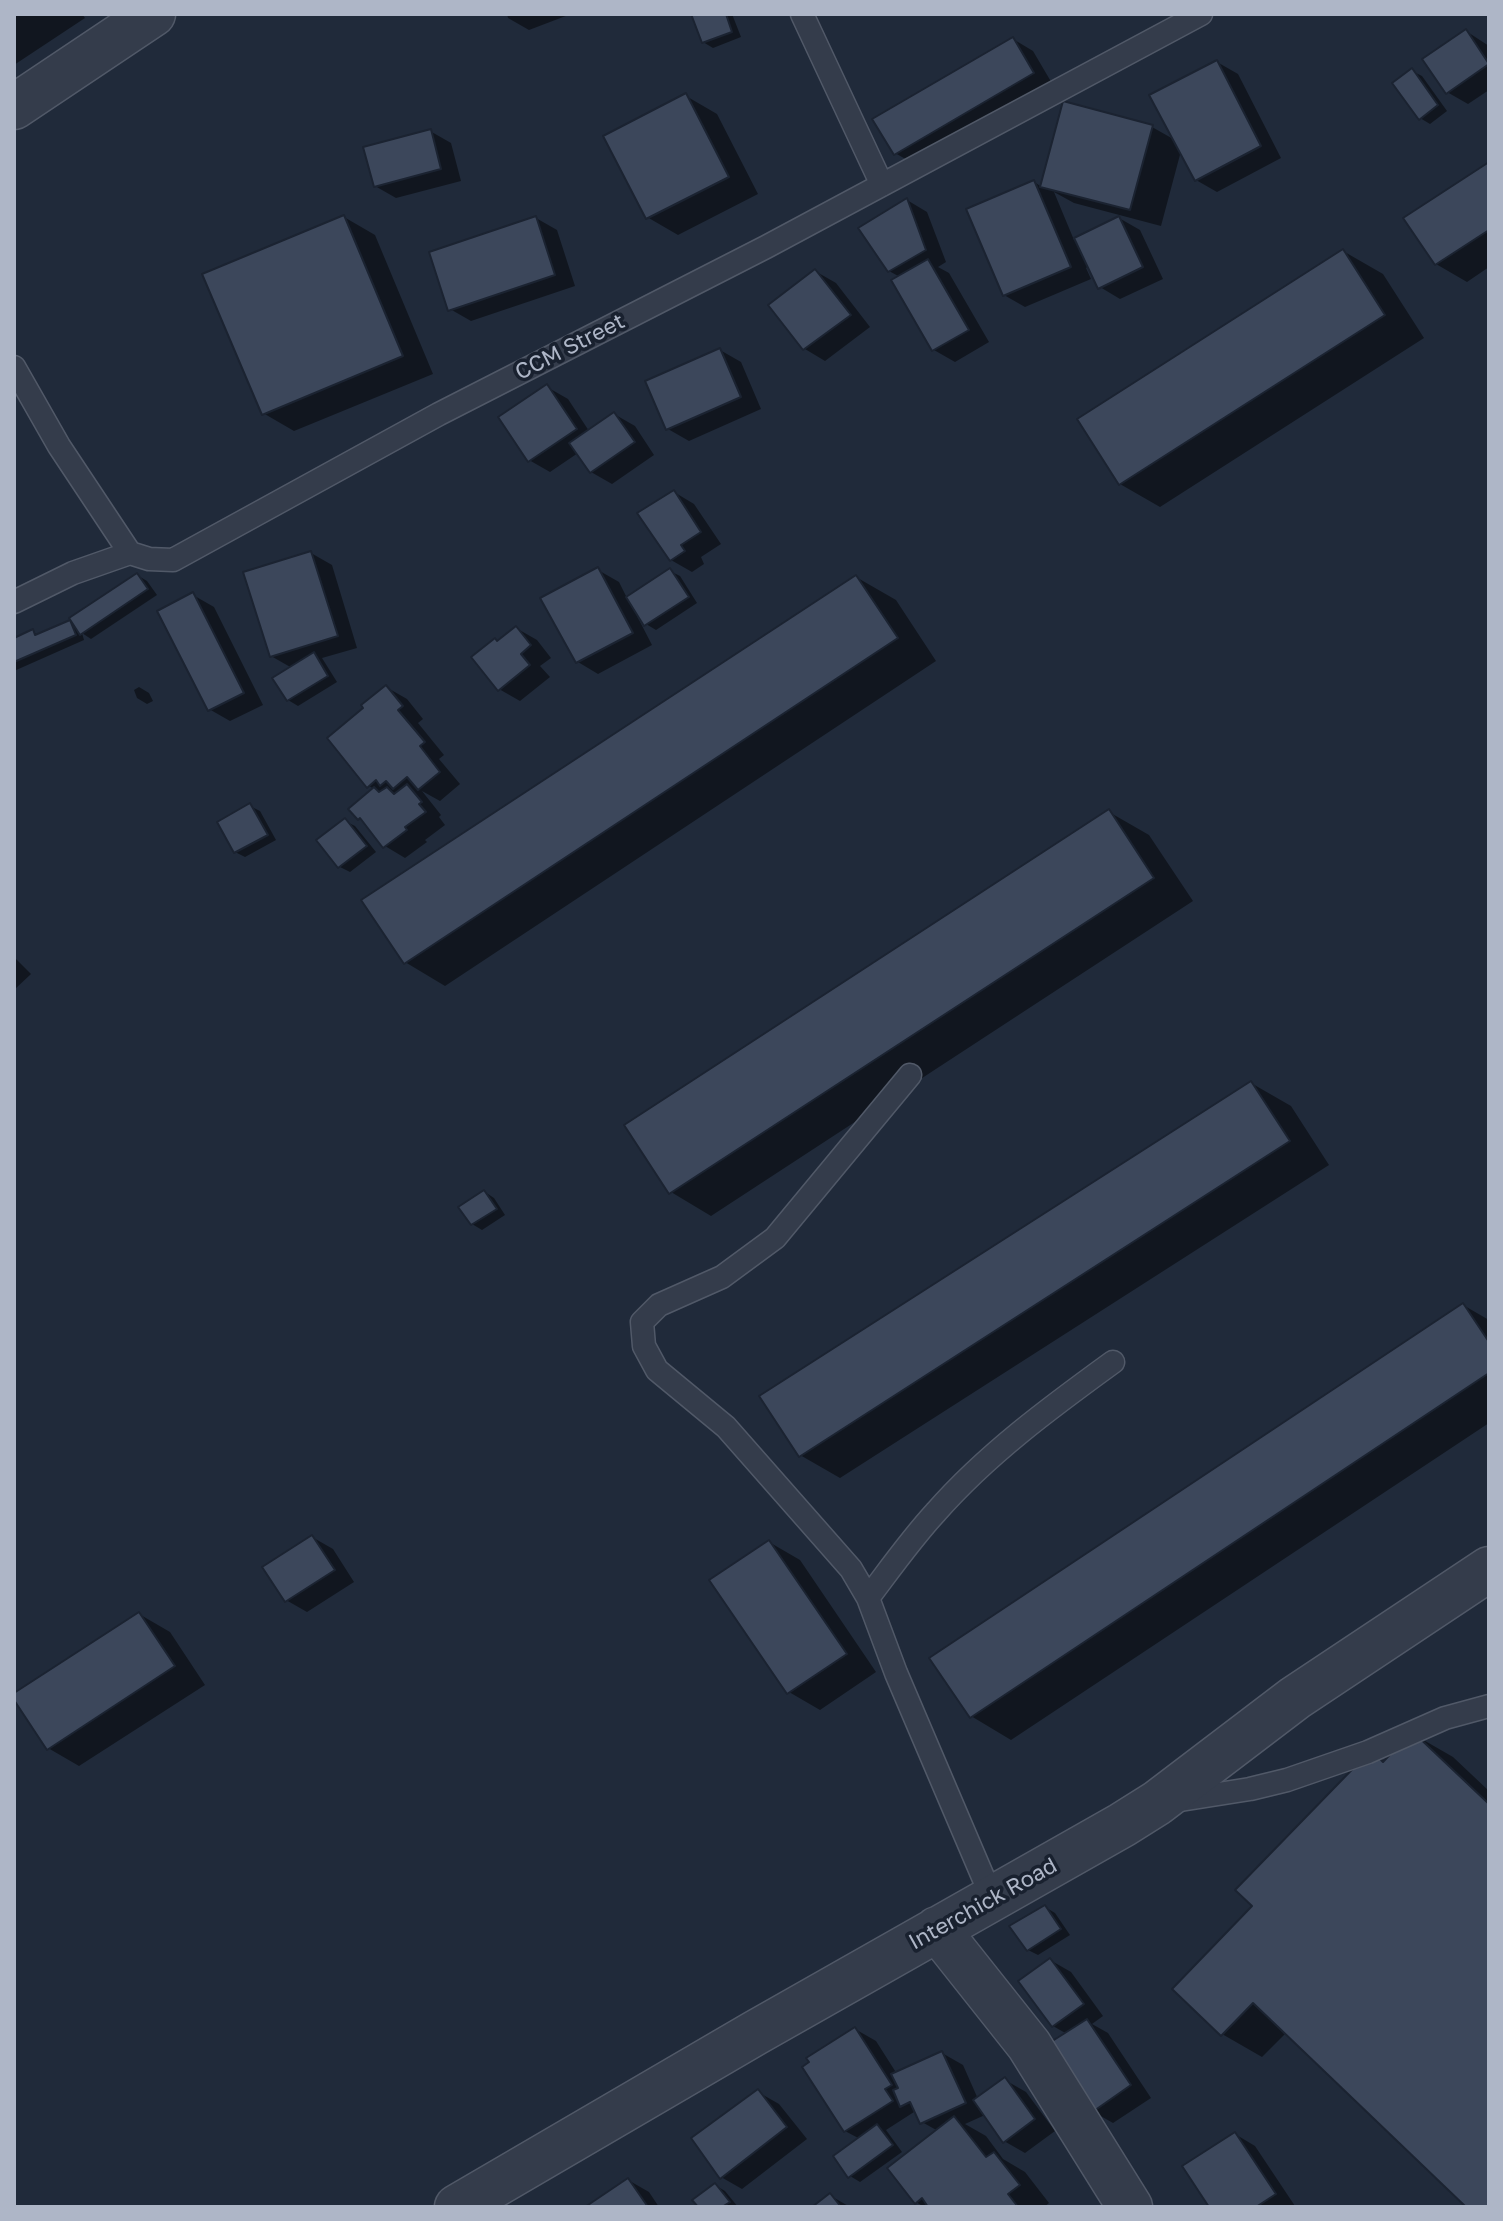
<!DOCTYPE html>
<html>
<head>
<meta charset="utf-8">
<style>
	body { margin:0 }
	#map { position:relative; width:1503px; height:2221px; overflow:hidden; background:#202a3a; font-family:"Golos Text",sans-serif }
	canvas { display:block }
	.frame { position:absolute; inset:0; border:16px solid #aeb6c7; pointer-events:none }
</style>
</head>
<body>
<div id="map">
<canvas width="1503" height="2221"></canvas>
<div class="frame"></div>
</div>
<script>
const ctx = document.querySelector('canvas').getContext('2d');
ctx.lineJoin = 'round';
function paint(path, color) { ctx.fillStyle = color; ctx.fill(path, 'evenodd'); }
function stroke(path, color, width, dash) { ctx.strokeStyle = color; ctx.lineWidth = width; ctx.lineCap = dash ? 'butt' : 'round'; ctx.setLineDash(dash || []); ctx.stroke(path); }
function write(font, color, halo, rows, align = 'center') {
  ctx.font = font + ' "Golos Text",sans-serif'; ctx.lineWidth = 7; ctx.setLineDash([]); ctx.textBaseline = 'middle'; ctx.strokeStyle = halo; ctx.fillStyle = color; for (const [text, x, y, turn = 0] of rows) {
    ctx.save(); ctx.translate(x, y); ctx.rotate((+turn || 0) * Math.PI / 180); ctx.textAlign = isNaN(turn) ? turn : align; if (halo) ctx.strokeText(text, 0, 0); ctx.fillText(text, 0, 0); ctx.restore();
  }
}
paint(new Path2D(`
	M14 14H82L85 18 14 65Z
	M507 14H571L529 30 508 18Z
	M693 14H732L741 37 713 48 703 42Z
	M1466 31 1489 46V90L1468 104 1447 92Z
	M1013 39 1033 51 1053 85 916 165 895 153Z
	M1217 62 1238 74 1281 158 1217 192 1196 180 1181 151 1161 226 1074 203 1054 192 1074 240 1119 218 1140 230 1163 279 1120 299 1100 287 1089 266 1086 268 1091 279 1025 307 1004 295 1034 182 1042 187 1152 127 1175 140Z
	M1412 71 1422 76 1447 111 1430 124 1420 118Z
	M686 96 717 114 758 194 678 235 647 217Z
	M430 131 451 143 461 181 396 198 375 186Z
	M1489 164V267L1467 282 1436 264Z
	M907 200 927 212 946 262 938 267 949 273 989 342 955 362 934 350 900 277 889 271Z
	M344 217 375 235 433 374 294 431 263 413Z
	M536 218 557 230 575 286 471 321 450 309Z
	M1343 251 1383 274 1424 338 1160 507 1120 484Z
	M815 271 836 283 870 327 825 361 805 349Z
	M720 350 741 362 761 409 689 441 668 429Z
	M547 387 568 399 589 431 614 414 635 426 654 455 612 484 591 472 578 453 550 472 529 460Z
	M674 492 694 504 721 544 701 557 704 564 692 572 671 560Z
	M311 553 332 565 357 648 322 658 337 682 298 706 288 700 292 668 271 656Z
	M598 570 619 582 627 598 670 571 680 576 697 603 656 630 646 624 639 614 637 616 652 645 598 674 578 662Z
	M137 575 147 581 157 595 91 639 82 633 84 640 14 671V640L33 632 40 636 70 623 77 627Z
	M856 577 896 600 936 661 445 986 405 962Z
	M193 595 214 607 263 705 230 721 209 709Z
	M516 628 537 640 551 658 540 666 550 677 520 701 499 689V642Z
	M139 687 149 693 153 701 147 704 137 698 134 690Z
	M386 687 407 699 423 719 418 723 444 755 439 759 460 784 440 801 422 791 441 815 439 817 445 825 425 840 427 842 405 858 385 846 366 822 359 818 374 789 369 786Z
	M250 806 260 811 276 840 245 857 235 852Z
	M1109 812 1149 835 1193 901 711 1216 671 1192Z
	M345 821 355 826 376 852 350 872 340 867 319 840Z
	M14 957 31 974 14 990Z
	M1251 1083 1291 1106 1329 1165 840 1478 800 1455Z
	M485 1192 494 1198 505 1215 482 1230 472 1224Z
	M1463 1305 1489 1320V1423L1011 1740 971 1716Z
	M312 1537 333 1549 354 1582 307 1612 286 1600Z
	M769 1542 800 1560 876 1672 820 1710 789 1692Z
	M139 1614 170 1632 205 1685 79 1766 48 1748 14 1696Z
	M1413 1734 1453 1757 1489 1791V2207H1469L1287 2032 1262 2057 1222 2034 1255 1906 1371 1753 1386 1762Z
	M1045 1907 1055 1913 1070 1935 1038 1955 1028 1950Z
	M1050 1960 1071 1972 1103 2016 1092 2024 1108 2033 1151 2098 1113 2123 1092 2111 1067 2034 1053 2026Z
	M855 2029 876 2041 897 2074 942 2053 963 2065 978 2099 1005 2080 1026 2092 1055 2131 1025 2153 1004 2141 985 2115 965 2124 986 2136 1003 2159 1025 2172 1049 2203 1044 2207H924L916 2202 938 2131 922 2122 919 2115 914 2112 886 2130 902 2152 860 2182 850 2176 860 2139 845 2131Z
	M758 2092 779 2104 807 2139 742 2189 721 2177Z
	M1235 2134 1255 2146 1295 2206 1211 2207Z
	M628 2180 649 2192 659 2207H589Z
	M715 2185 725 2191 738 2207H700Z
	M831 2196 850 2207H815Z`), '#0007');
const building = new Path2D(`
	M691 14H726L732 32 702 43Z
	M1466 29 1489 64 1446 94 1422 59Z
	M1013 37 1034 73 894 155 872 119Z
	M1217 60 1261 146 1195 181 1149 95Z
	M1412 68 1438 105 1419 120 1392 83Z
	M686 93 729 177 646 219 603 136Z
	M1063 101 1153 125 1130 210 1040 187Z
	M431 129 441 169 374 187 363 147Z
	M1489 162V230L1435 265 1403 218Z
	M1034 180 1071 267 1003 296 966 209Z
	M907 198 926 250 888 272 858 228Z
	M344 215 403 356 262 415 202 274Z
	M536 216 555 275 448 311 429 252Z
	M1119 216 1143 267 1098 289 1074 238Z
	M1343 249 1385 315 1119 485 1077 419Z
	M928 259 969 330 932 351 891 280Z
	M815 269 851 315 803 350 768 305Z
	M720 348 741 397 666 430 645 381Z
	M547 384 577 429 528 462 498 417Z
	M614 412 635 442 590 473 569 443Z
	M674 490 701 532 681 545 685 551 670 561 637 513Z
	M311 551 338 636 270 657 243 572Z
	M598 567 633 633 576 663 540 598Z
	M670 568 689 597 644 626 626 597Z
	M137 573 148 589 80 635 69 618Z
	M856 575 898 638 404 964 361 900Z
	M193 592 244 693 208 711 157 611Z
	M70 620 76 635 14 662V638L33 629 35 635Z
	M516 626 531 645 521 654 530 665 498 691 471 657 495 638 497 641Z
	M314 652 328 676 287 701 272 678Z
	M386 685 403 706 398 710 425 742 420 746 440 772 418 790 407 777 393 789 386 781 380 786 376 780 367 788 327 738 363 708 361 705Z
	M407 784 422 802 419 804 426 812 405 827 407 830 383 848 360 818 358 820 348 809 374 787 379 792 387 787 394 794Z
	M250 803 268 835 234 853 217 822Z
	M1109 809 1154 878 669 1194 624 1125Z
	M345 818 367 846 338 868 316 840Z
	M1251 1081 1290 1141 799 1457 759 1396Z
	M484 1190 497 1209 471 1225 458 1207Z
	M1463 1303 1489 1342V1373L970 1718 929 1658Z
	M312 1535 335 1570 285 1602 262 1567Z
	M769 1540 847 1654 787 1694 709 1580Z
	M139 1612 175 1666 47 1750 14 1700V1693Z
	M1412 1731 1489 1804V2207H1466L1253 2003 1221 2036 1172 1989 1252 1906 1235 1890 1371 1750 1383 1762Z
	M1045 1905 1061 1929 1027 1951 1009 1926Z
	M1050 1958 1084 2004 1052 2027 1018 1981Z
	M1087 2019 1131 2085 1091 2113 1046 2045Z
	M855 2027 892 2085 885 2089 893 2101 844 2132 802 2067 809 2062 806 2058Z
	M942 2051 966 2103 920 2124 910 2102 900 2107 893 2090 898 2088 891 2074Z
	M1005 2077 1035 2119 1003 2143 973 2100Z
	M758 2089 787 2127 720 2179 691 2138Z
	M954 2116 986 2157 994 2152 1020 2185 1008 2194 1018 2207H928L922 2198 915 2204 887 2168Z
	M877 2124 893 2145 848 2178 833 2156Z
	M1235 2132 1276 2194 1256 2207H1209L1182 2166Z
	M628 2178 648 2207H585Z
	M715 2183 730 2202 722 2207H698L692 2200Z
	M830 2193 841 2207H812Z`);
paint(building, '#3c475b');
stroke(building, '#1b2331', 2);
const service = new Path2D(`
	M802 14 882 185
	M14 367 59 446 130 553 149 559 173 560 439 414 766 247 1201 14
	M14 602 73 573 130 553
	M910 1075 775 1238 722 1277 659 1305 642 1322 644 1346 657 1370 726 1427 851 1569 868 1598 896 1673 992 1898
	M868 1598C890 1569 911 1539 936 1512 987 1454 1051 1407 1113 1362
	M1174 1801 1250 1789 1287 1780 1368 1752 1445 1718 1489 1706`);
const minor = new Path2D(`
	M14 107 153 14
	M937 1929 1029 2045 1130 2207
	M457 2207 755 2033 1122 1825 1157 1803 1295 1698 1489 1569`);
stroke(service, '#515968', 25);
stroke(minor, '#515968', 47);
stroke(service, '#343c4b', 22);
stroke(minor, '#343c4b', 44);
write('22px', '#aeb6c7', '#19212f', [
	["CCM Street",570,347,-27],
	["Interchick Road",983,1904,-29]
]);
</script>
</body>
</html>
